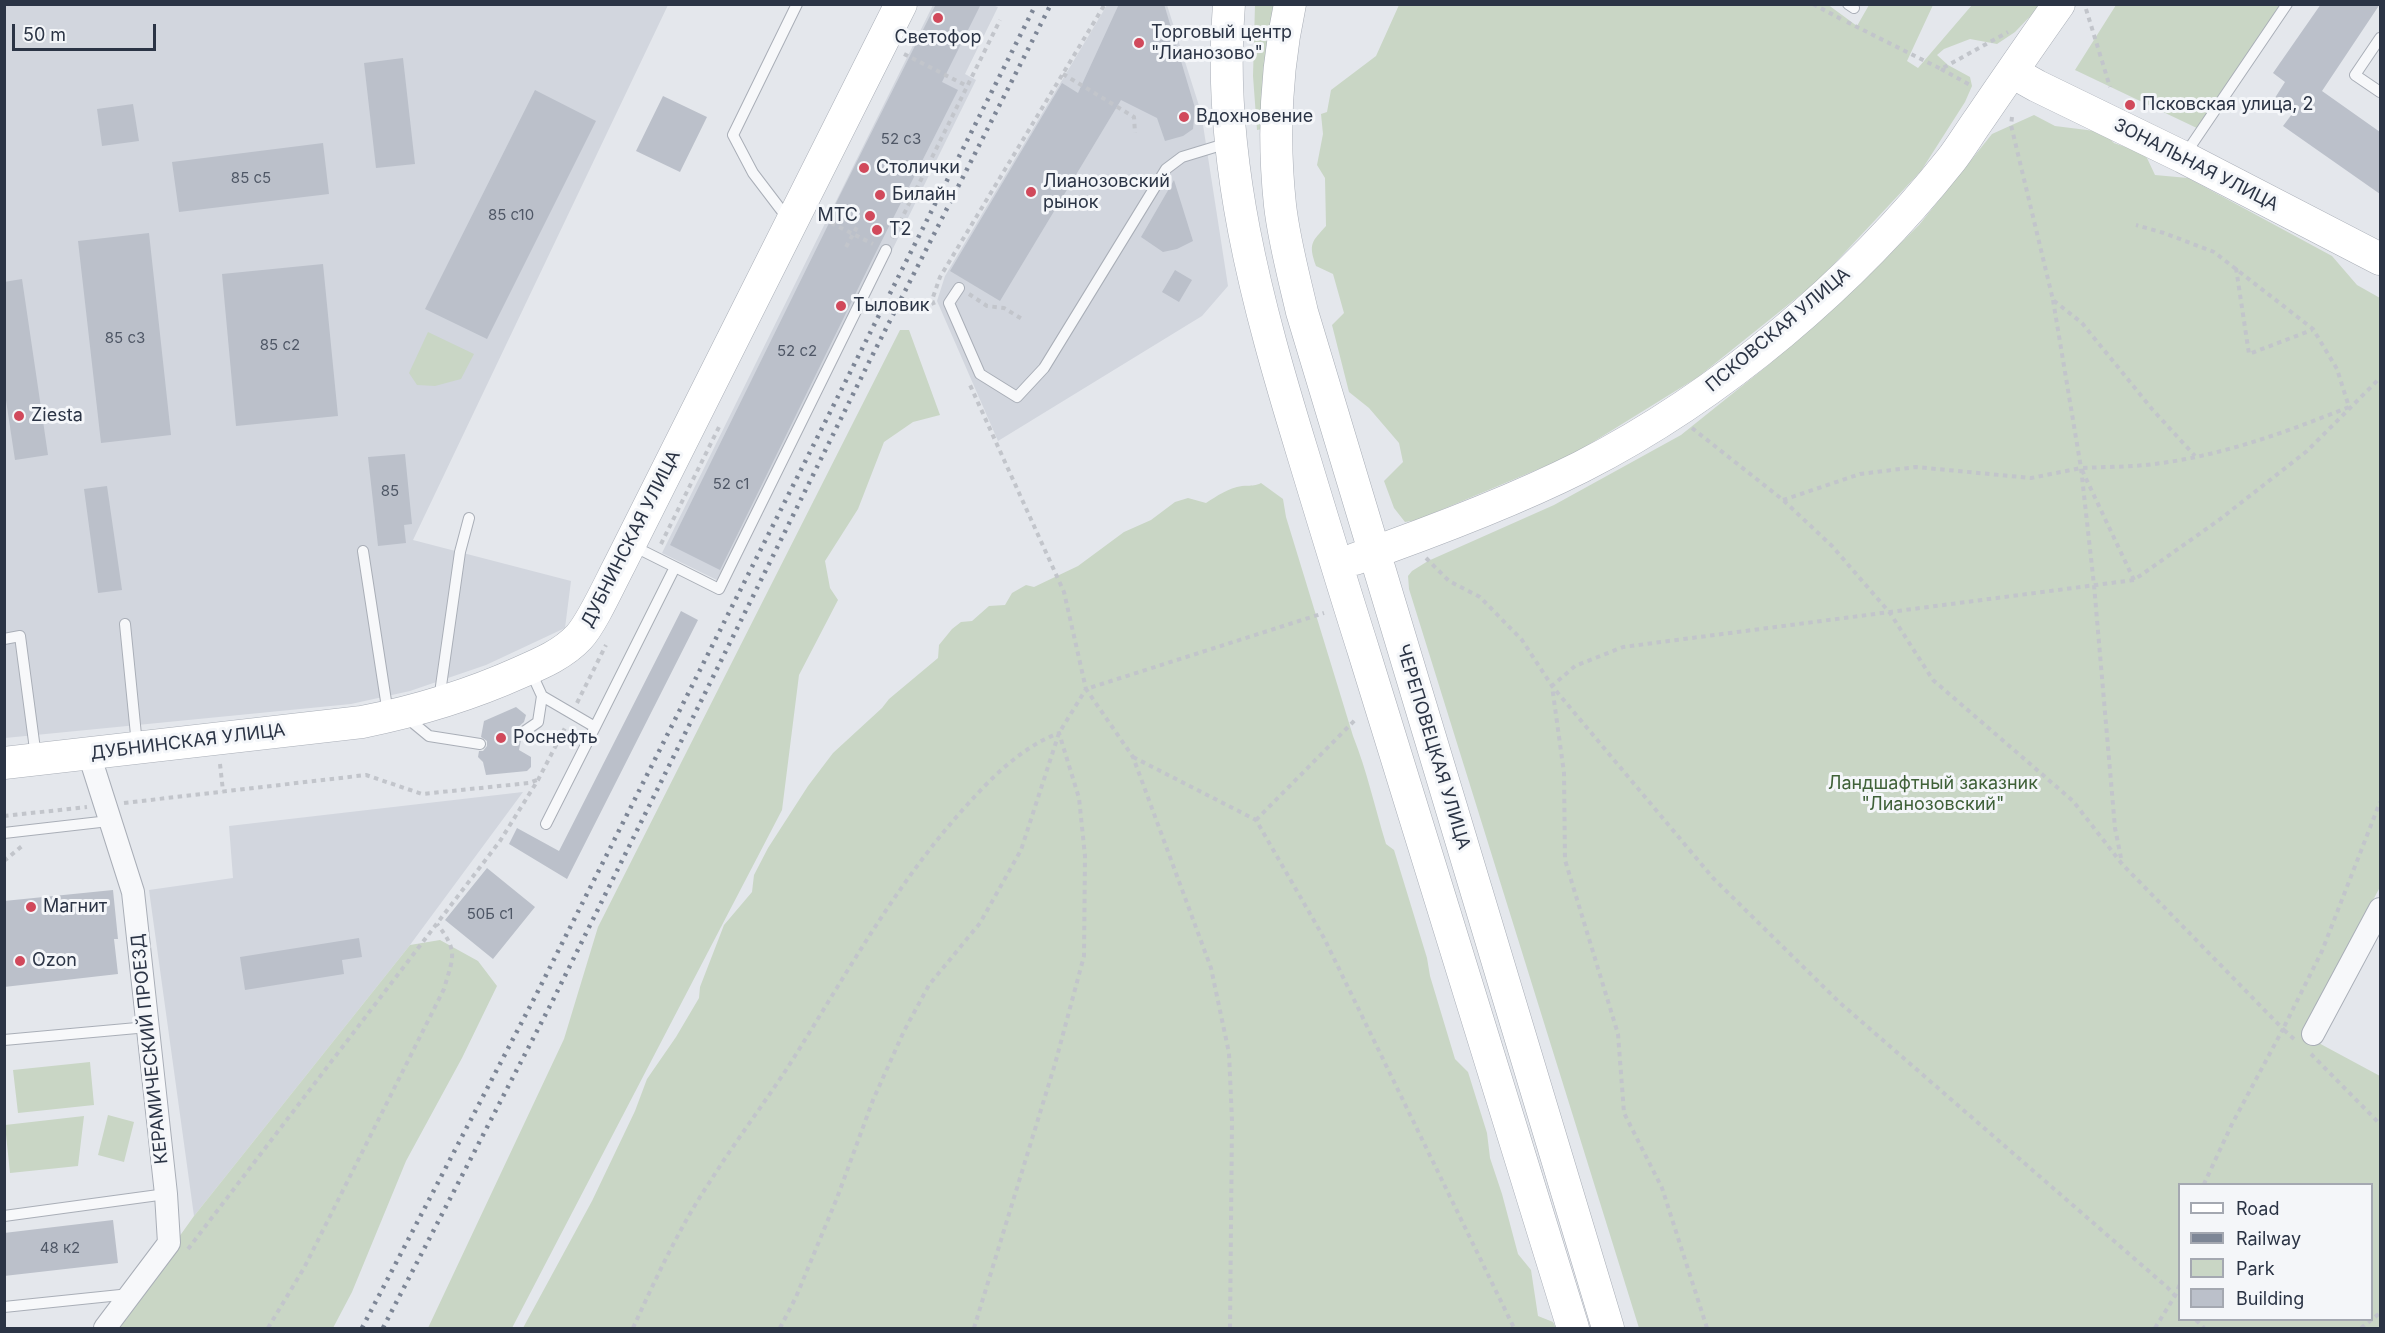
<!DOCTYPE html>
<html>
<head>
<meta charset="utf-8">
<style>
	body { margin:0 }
	#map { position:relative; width:2385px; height:1333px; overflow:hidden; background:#e4e7ec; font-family:Inter,sans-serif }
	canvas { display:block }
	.frame { position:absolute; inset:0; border:6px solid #2b3445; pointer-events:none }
	.legend { position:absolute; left:2178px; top:1183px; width:195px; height:138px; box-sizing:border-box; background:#f4f6f9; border:2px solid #a4a8b1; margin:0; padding:8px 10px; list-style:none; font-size:18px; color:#2b3445 }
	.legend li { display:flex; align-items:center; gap:12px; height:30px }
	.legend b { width:30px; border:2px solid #a4a8b1 }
	.scale { position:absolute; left:12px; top:24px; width:144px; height:27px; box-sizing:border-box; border:3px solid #2b3445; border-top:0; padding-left:8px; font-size:18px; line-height:21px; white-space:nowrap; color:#2b3445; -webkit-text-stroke:4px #f4f6f9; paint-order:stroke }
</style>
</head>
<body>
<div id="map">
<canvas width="2385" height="1333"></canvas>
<div class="frame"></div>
<ul class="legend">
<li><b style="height:8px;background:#fff"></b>Road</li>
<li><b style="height:8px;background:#7d8696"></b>Railway</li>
<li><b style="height:16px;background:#c9d6c5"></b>Park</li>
<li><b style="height:16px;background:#bbc0ca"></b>Building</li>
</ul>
<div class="scale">50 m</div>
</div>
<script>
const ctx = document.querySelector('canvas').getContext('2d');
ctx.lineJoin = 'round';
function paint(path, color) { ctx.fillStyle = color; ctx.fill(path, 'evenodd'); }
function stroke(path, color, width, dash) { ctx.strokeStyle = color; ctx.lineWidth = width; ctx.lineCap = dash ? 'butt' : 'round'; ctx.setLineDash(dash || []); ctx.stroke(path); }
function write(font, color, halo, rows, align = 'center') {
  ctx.font = font + ' Inter,sans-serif'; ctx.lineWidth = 6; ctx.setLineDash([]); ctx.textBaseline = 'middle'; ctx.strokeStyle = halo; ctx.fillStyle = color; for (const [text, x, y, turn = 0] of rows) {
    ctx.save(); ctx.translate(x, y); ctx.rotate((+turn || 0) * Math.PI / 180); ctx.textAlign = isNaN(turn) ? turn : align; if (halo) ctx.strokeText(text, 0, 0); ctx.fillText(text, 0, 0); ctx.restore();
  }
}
paint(new Path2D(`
	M4 5H668L413 540 571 581 565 628 486 665 410 691 351 704 5 738Z
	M933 5H992L998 7 965 74 976 80 727 585 662 553Z
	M1107 5H1167L1201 112 1228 286 1202 316 998 441 937 301 945 276Z
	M523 792 410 945 194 1216 149 890 233 878 229 826Z`), '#d2d6de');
paint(new Path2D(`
	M1827 4 1857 26 1869 5H1933L1907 61 1918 68 1972 5H2041L2015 32 1997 44 1970 39 1944 49 1937 55 1948 65 1970 77 1972 86 1965 102 1921 171 1819 280 1698 377 1572 455 1417 520 1405 522 1394 508 1384 481 1403 462 1399 443 1369 408 1349 392 1332 325 1344 313 1333 274 1316 266C1308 243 1312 242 1326 226L1325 178 1317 165 1323 134 1321 114 1327 112 1331 90 1376 56 1399 5Z
	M1255 5H1277L1263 129 1257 130 1253 76Z
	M2116 5H2287L2201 130 2075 70Z
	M2034 115 2055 126 2103 132 2114 143 2140 152 2147 158 2155 175 2188 178 2332 256 2357 285 2380 298V887L2302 1034 2380 1076V1328H1639L1409 589 1408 576 1412 571 1428 561 1554 505 1681 435 1767 366 1844 299 1919 225 1992 134ZM2180 1184H2372V1320H2180Z
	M900 330H909L940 415 913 422 884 442 858 509 825 561 830 588 838 600 799 675 782 810 512 1328H428L564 1039 598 927Z
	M428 332 474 354 461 379 435 386 417 385 409 373Z
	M1261 483 1283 499 1286 517 1353 736C1367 771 1375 808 1386 844L1394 850 1427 958 1430 976 1455 1059 1468 1072 1487 1133 1490 1158 1502 1194 1518 1254 1531 1270 1538 1316 1553 1322 1556 1328H523L592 1201 635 1111 647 1079 676 1037 699 998 700 987 724 925 752 892 754 875 768 848 808 786 833 753 882 708 889 699 938 658 939 645 952 629 961 622 972 621 989 606 1005 605 1012 593 1026 585 1034 587 1078 566 1124 532 1151 520 1175 502 1188 498 1206 503C1217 496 1228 488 1242 486 1249 485 1253 487 1261 483Z
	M440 940 478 961 497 986 462 1058 406 1161 352 1292 333 1328H114L194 1216 410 945Z
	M90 1062 94 1105 18 1113 13 1070Z
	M108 1115 134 1122 124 1162 98 1155Z
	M84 1116 78 1166 10 1173 5 1125Z`), '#c9d6c5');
paint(new Path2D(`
	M936 4H981L942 82 958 90 872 260 720 570 670 545 833 215 831 213Z
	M1119 4H1164L1195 108 1193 129 1183 136 1165 141 1157 118 1121 100 1000 301 950 271 1062 83 1078 93Z
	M2321 4H2380L2322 91 2380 132V194L2283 126 2292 114 2273 101 2285 82 2273 73Z
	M403 58 415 164 376 168 364 63Z
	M535 90 596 121 487 339 425 309Z
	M663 96 707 117 680 172 636 151Z
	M133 104 139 141 102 146 97 109Z
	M323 143 329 194 179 212 172 162Z
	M1174 180 1193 241 1177 249 1163 252 1141 237Z
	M149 233 171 435 101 443 78 241Z
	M323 264 338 416 236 426 222 274Z
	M1175 270 1192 280 1179 302 1162 292Z
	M22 279 48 455 15 460 4 387V282Z
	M405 454 412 524 404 525 406 543 378 546 368 457Z
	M107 486 122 590 98 593 84 489Z
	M681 611 698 620 567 879 509 844 517 828 559 851Z
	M516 707 526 715 524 722 516 729 515 734 521 740 519 750 531 757V767L527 771 486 775 483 762 478 757 479 751H483L487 746V741L481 737 484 721Z
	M487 868 535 907 493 959 445 920Z
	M113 890 118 939H114L118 974 4 987V901Z
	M359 938 362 957 342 960 344 974 245 990 240 957Z
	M113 1220 118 1263 4 1276V1233Z`), '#bbc0ca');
const lane = new Path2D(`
	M1848 4 1854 8
	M2380 38 2355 75 2380 92
	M2184 156 2287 4
	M788 219 753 173 733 135 797 4
	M959 288 949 303 980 374 1017 397 1044 368 1166 169 1182 157 1228 143
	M633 546 719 589 886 250
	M363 551 388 714
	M125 624 137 745
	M4 639 20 636 36 757
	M542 696 595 727 675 567
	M439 700 460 552 469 518
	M406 717 429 736 480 744
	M522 733 538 722 542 696 531 672
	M546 824 595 727
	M4 833 109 821
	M4 1040 148 1027
	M4 1216 166 1194
	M4 1307 130 1294`);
const street = new Path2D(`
	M89 754 133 892 166 1194 169 1243 105 1328
	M2313 1034 2380 909`);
const secondary = new Path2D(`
	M1229 4C1216 157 1258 307 1302 451 1322 517 1342 583 1363 649 1433 876 1503 1102 1573 1328
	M1290 4C1276 69 1273 139 1280 205 1284 241 1294 277 1302 312L1608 1328
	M2012 72 2037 86 2183 157 2380 259
	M1355 559C1432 532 1509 503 1581 467 1722 395 1853 283 1951 160 1961 147 1970 132 1980 118 2006 80 2032 42 2059 4
	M4 763 362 722C417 711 470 695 521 672 542 663 563 654 579 637 592 623 610 583 620 564L901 4`);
stroke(lane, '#a9aeb7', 12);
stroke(street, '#a9aeb7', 24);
stroke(secondary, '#a9aeb7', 33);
stroke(new Path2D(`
	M1813 4 1841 19
	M2086 9 2110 87
	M1847 22 1941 69 2008 32
	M904 54 967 86
	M1941 69 1972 86
	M1063 74 1134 117 1135 133
	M2012 117 2011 125 2053 300 2082 323 2152 409 2195 456
	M823 219 873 244
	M892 238 1000 20
	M846 247 857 227
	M2236 268 2249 354 2312 330
	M969 294 987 306 1004 308 1022 319
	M2053 300 2081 468 2094 585 2115 828 2122 863
	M934 305 932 300 940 277 1105 4
	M1692 428 1783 500 1832 546 1890 613 1933 680 2073 801 2122 864 2283 1029 2232 1124 2204 1184
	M1783 500 1860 474 1916 467 2031 478 2081 468
	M661 544 720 425
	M1426 558 1449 581 1480 597 1522 640 1552 686 1713 878 1839 1002 2167 1287 2180 1301
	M2134 580 2081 468C2102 467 2124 467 2145 465 2216 458 2284 433 2349 407L2337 369 2313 329 2214 252 2164 233 2136 225
	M577 703 606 645
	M1133 757 1256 820 1324 938 1514 1328
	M220 764 223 791
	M124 803 366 775 422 794 529 783 537 780
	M4 816 87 807
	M1256 820 1356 719
	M4 861 22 846
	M2294 1039 2283 1029 2322 951 2380 802
	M2311 1054 2380 1124
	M188 1249 500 841 538 780 566 726
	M2196 1320 2204 1328
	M268 1328 304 1268 444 989C453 957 459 952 437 924
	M633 1328C656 1278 680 1226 711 1180 735 1142 763 1105 788 1067 845 977 895 884 967 805 993 776 1022 747 1059 733L1079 798 1085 856 1084 956 1055 1064 974 1328
	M780 1328 796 1297 837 1198 873 1100 904 1031 929 985 980 923 1021 850 1059 733 1086 689 1064 592 970 385
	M1230 1328 1232 1121 1229 1053 1211 968 1133 757 1086 689 1324 613
	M1707 1328 1662 1188 1624 1113 1618 1034 1565 860 1564 773 1552 686 1575 666 1623 647 2134 580 2219 520 2307 451 2380 378
	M2155 1328 2175 1296 2180 1284
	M2361 1328 2380 1313`), '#c2c5cb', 4, [4.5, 4.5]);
stroke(lane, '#f7f8fa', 10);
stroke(street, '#f7f8fa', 22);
stroke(secondary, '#fff', 32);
stroke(new Path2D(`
	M362 1328 537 993 1036 4
	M383 1328 552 1002 870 360 1051 4`), '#7d8696', 4.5, [3, 6]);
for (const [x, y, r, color] of [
	[938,18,6,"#d1495b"],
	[1139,43,6,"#d1495b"],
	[2130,105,6,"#d1495b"],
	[1184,117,6,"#d1495b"],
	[864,168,6,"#d1495b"],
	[1031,192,6,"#d1495b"],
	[880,195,6,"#d1495b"],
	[870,216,6,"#d1495b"],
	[877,230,6,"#d1495b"],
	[841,306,6,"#d1495b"],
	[19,416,6,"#d1495b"],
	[501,738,6,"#d1495b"],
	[31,907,6,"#d1495b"],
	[20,961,6,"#d1495b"]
]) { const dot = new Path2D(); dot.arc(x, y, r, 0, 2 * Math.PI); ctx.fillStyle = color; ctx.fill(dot); stroke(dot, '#f4f6f9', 2); }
write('15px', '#4f5766', null, [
	["52 с3",901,139],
	["85 с5",251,178],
	["85 с10",511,215],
	["85 с3",125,338],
	["85 с2",280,345],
	["52 с2",797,351],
	["52 с1",731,484],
	["85",390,491],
	["50Б с1",490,914],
	["48 к2",60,1248]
]);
write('18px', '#2b3445', '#f4f6f9', [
	["Торговый центр",1151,33],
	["\"Лианозово\"",1151,54],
	["Светофор",938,38,"center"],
	["Псковская улица, 2",2142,105],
	["Вдохновение",1196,117],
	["Столички",876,168],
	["Лианозовский",1043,182],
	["рынок",1043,203],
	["Билайн",892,195],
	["МТС",858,216,"right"],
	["T2",889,230],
	["Тыловик",853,306],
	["Ziesta",31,416],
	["Роснефть",513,738],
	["Магнит",43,907],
	["Ozon",32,961]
], 'left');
write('18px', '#2b3445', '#f4f6f9', [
	["ЗОНАЛЬНАЯ УЛИЦА",2196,165,27],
	["ПСКОВСКАЯ УЛИЦА",1778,330,-40],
	["ДУБНИНСКАЯ УЛИЦА",631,539,-63],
	["ДУБНИНСКАЯ УЛИЦА",188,742,-7],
	["ЧЕРЕПОВЕЦКАЯ УЛИЦА",1433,747,73],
	["КЕРАМИЧЕСКИЙ ПРОЕЗД",150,1049,-96]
]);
write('18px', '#3f6138', '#f4f6f9', [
	["Ландшафтный заказник",1933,784],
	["\"Лианозовский\"",1933,805]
]);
</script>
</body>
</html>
